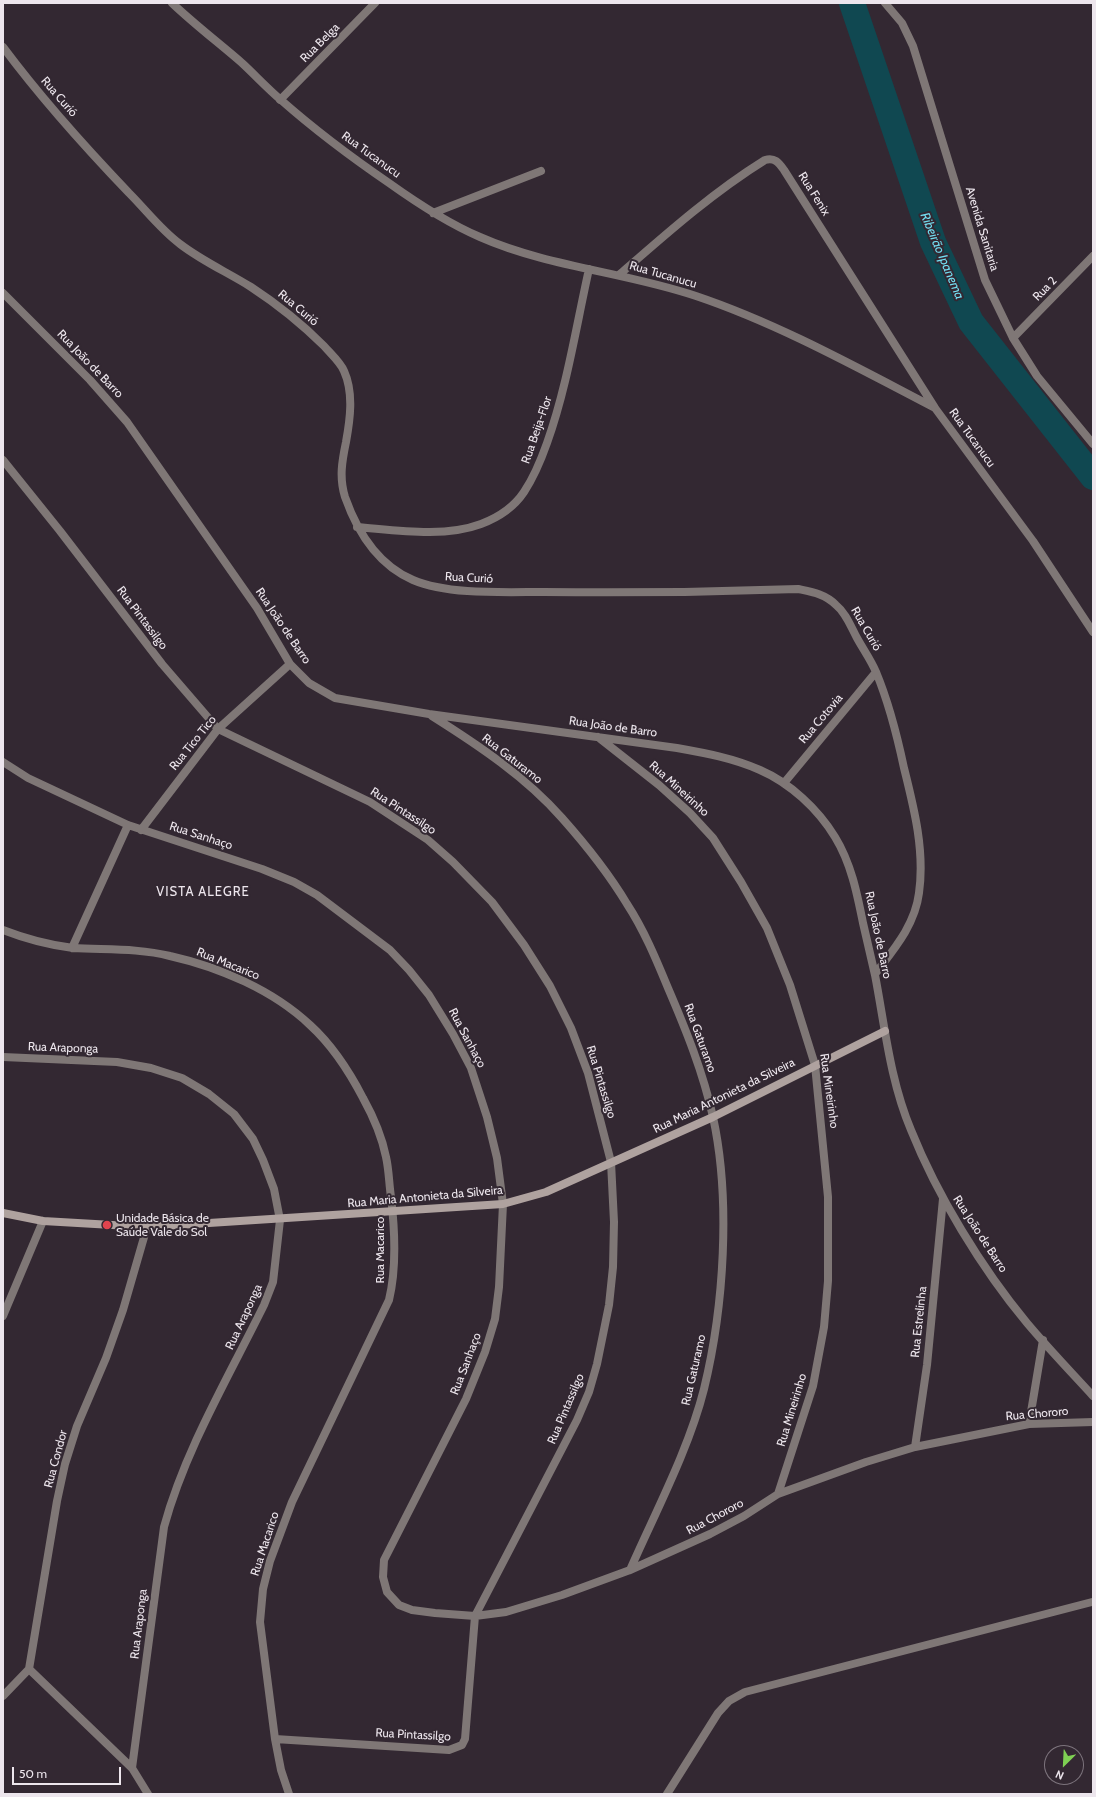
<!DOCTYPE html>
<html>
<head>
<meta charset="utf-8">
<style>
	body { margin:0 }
	#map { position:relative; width:1096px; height:1797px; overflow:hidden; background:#332832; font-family:Cabin,sans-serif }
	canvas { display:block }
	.frame { position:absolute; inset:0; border:4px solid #ede6ed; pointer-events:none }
	.north { position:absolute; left:1044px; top:1745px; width:40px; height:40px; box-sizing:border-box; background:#332832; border:1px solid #7d747d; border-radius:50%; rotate:204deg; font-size:11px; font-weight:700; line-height:16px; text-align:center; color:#ede6ed }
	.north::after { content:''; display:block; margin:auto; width:14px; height:18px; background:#7ed053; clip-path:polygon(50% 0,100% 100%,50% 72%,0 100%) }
	.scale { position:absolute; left:12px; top:1767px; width:109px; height:18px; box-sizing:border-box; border:2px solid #ede6ed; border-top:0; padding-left:5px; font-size:12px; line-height:14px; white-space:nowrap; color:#ede6ed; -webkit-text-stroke:3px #332832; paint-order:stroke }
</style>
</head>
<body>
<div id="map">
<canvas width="1096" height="1797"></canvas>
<div class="frame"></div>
<div class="north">N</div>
<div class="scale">50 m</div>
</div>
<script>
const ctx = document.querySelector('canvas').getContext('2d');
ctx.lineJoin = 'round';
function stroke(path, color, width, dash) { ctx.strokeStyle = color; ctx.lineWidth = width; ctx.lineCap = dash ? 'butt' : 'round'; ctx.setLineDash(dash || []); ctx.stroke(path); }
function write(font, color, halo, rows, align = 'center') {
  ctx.font = font + ' Cabin,sans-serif'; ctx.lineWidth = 4; ctx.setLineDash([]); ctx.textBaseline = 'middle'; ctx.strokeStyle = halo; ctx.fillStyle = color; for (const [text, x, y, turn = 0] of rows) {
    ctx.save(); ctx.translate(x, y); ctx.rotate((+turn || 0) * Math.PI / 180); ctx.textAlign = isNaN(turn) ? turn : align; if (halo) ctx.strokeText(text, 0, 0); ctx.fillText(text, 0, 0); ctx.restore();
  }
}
stroke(new Path2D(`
	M852 3 933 242 971 322 1093 477`), '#104851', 26);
stroke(new Path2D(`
	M172 3C194 24 219 43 242 63 255 75 267 88 281 100 315 130 351 157 389 183 417 203 447 223 480 237 548 267 625 272 696 296 779 324 858 368 935 408
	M885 3 902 23 913 46 985 280 1013 338 1037 376 1093 444
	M3 47C41 98 85 147 129 193 146 210 161 230 180 244 202 261 227 272 251 287 277 304 302 324 324 346 330 353 341 363 344 371 354 393 350 420 346 442 342 461 339 478 345 497 357 531 378 565 413 580 448 595 505 592 544 592 629 593 713 592 798 589 812 592 825 594 836 605 846 613 851 627 857 638 863 649 871 660 876 672 889 703 897 735 904 768 914 808 925 851 919 893 915 925 894 949 875 974
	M280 100 375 3
	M433 213 541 171
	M619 275C666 234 712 193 765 160 775 157 779 163 784 170L935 408 1033 541 1093 632
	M3 293 90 380 127 422 257 608 290 664 309 683 335 698 429 714 677 748C705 753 733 758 760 770 790 783 818 809 835 837 851 863 857 893 863 923 867 940 871 957 875 975 885 1027 890 1080 911 1130 937 1195 982 1269 1027 1323 1048 1348 1071 1372 1093 1396
	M1013 338 1093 256
	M3 460 60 531 162 664 218 729 370 802 428 840 453 862 492 902 524 945 550 986 571 1028 588 1073 611 1162 614 1222 613 1267 609 1305 597 1364 589 1392 577 1420 475 1616 465 1739 462 1745 449 1750 275 1739
	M357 527C395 530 444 538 481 524 497 518 514 507 524 492 534 477 541 460 547 443 567 387 576 327 589 269
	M432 716C478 745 526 777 562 818 586 845 609 874 627 904 644 930 656 959 668 988 686 1030 703 1072 713 1117 731 1200 724 1307 704 1389 689 1449 655 1513 630 1570
	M598 737 659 785 690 813 713 838 741 882 767 928 790 985 815 1065 828 1197V1281L824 1327 813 1386 778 1494
	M3 762 28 778 128 825 262 869 294 882 317 895 390 950 409 970 429 995 453 1034 471 1068 487 1117 497 1158 503 1204 499 1287 495 1319 485 1352 466 1399 384 1560 383 1577 387 1592 399 1605 412 1610 435 1613 475 1616 506 1612 562 1595 630 1570 710 1534 744 1516 778 1494 866 1462 915 1447 1029 1424 1093 1422
	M784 783 876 672
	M141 830 218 729 290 664
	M3 930C26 939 49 945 73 948 105 950 138 948 170 956 219 967 273 990 310 1025 332 1045 349 1071 363 1098 373 1116 382 1137 386 1157 389 1170 389 1184 391 1197 395 1231 397 1267 389 1300L292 1502 270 1561 263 1589 260 1622 275 1739 281 1770 289 1794
	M72 948 128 825
	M3 1057 117 1062 151 1068 182 1078 209 1094 234 1114 253 1139 263 1160 274 1189 280 1220 273 1282 264 1305C229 1376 185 1450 164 1527L132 1768
	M3 1316 43 1221
	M1029 1424 1043 1340
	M915 1447 927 1365 943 1199
	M29 1669 132 1768 148 1794
	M3 1696 29 1669 57 1501 65 1464 77 1426 106 1358 123 1310 147 1227
	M667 1794 718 1713 729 1701 745 1692 1092 1602`), '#7f7776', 8);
stroke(new Path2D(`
	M3 1213 43 1221 147 1227 503 1204 546 1192 713 1117 885 1031`), '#afa29f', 8);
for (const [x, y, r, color] of [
	[107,1225,5,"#e0444e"]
]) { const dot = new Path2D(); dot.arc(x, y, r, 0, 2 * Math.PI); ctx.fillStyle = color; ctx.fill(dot); stroke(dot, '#332832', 1.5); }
write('12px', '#ede6ed', '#332832', [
	["Rua Belga",320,43,-45],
	["Rua Curió",59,97,49],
	["Rua Tucanucu",371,155,36],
	["Rua Fenix",814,194,58],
	["Avenida Sanitaria",982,229,73],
	["Rua Tucanucu",663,275,16],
	["Rua 2",1045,289,-46],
	["Rua Curió",298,308,40],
	["Rua João de Barro",90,364,46],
	["Rua Beija-Flor",537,430,-71],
	["Rua Tucanucu",972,438,54],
	["Rua Curió",469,578,3],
	["Rua Pintassilgo",142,618,53],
	["Rua João de Barro",283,626,56],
	["Rua Curió",866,629,60],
	["Rua Cotovia",821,719,-50],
	["Rua João de Barro",613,727,8],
	["Rua Tico Tico",193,743,-51],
	["Rua Gaturamo",512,759,38],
	["Rua Mineirinho",679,789,42],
	["Rua Pintassilgo",403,811,33],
	["Rua Sanhaço",201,836,18],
	["Rua João de Barro",878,935,78],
	["Rua Macarico",228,964,22],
	["Rua Sanhaço",467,1038,62],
	["Rua Gaturamo",700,1038,70],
	["Rua Araponga",63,1048,2],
	["Rua Pintassilgo",601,1082,73],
	["Rua Mineirinho",829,1091,82],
	["Rua Maria Antonieta da Silveira",724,1096,-26],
	["Rua Maria Antonieta da Silveira",425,1197,-5],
	["Rua João de Barro",980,1234,57],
	["Rua Macarico",380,1250,-90],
	["Rua Araponga",244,1317,-65],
	["Rua Estrelinha",919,1322,-84],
	["Rua Sanhaço",466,1364,-69],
	["Rua Gaturamo",694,1370,-77],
	["Rua Pintassilgo",566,1409,-67],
	["Rua Mineirinho",792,1410,-73],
	["Rua Chororo",1037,1414,-5],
	["Rua Condor",56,1459,-75],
	["Rua Chororo",715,1517,-28],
	["Rua Macarico",265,1544,-72],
	["Rua Araponga",139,1624,-83],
	["Rua Pintassilgo",413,1735,3]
]);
write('12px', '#ede6ed', '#332832', [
	["Unidade Básica de",116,1218],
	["Saúde Vale do Sol",116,1232]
], 'left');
write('italic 13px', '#73def1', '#332832', [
	["Ribeirão Ipanema",942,256,67]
]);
ctx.letterSpacing = '1px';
write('13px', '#ede6ed', '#332832', [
	["VISTA ALEGRE",203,892]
]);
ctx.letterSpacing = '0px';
</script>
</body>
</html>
